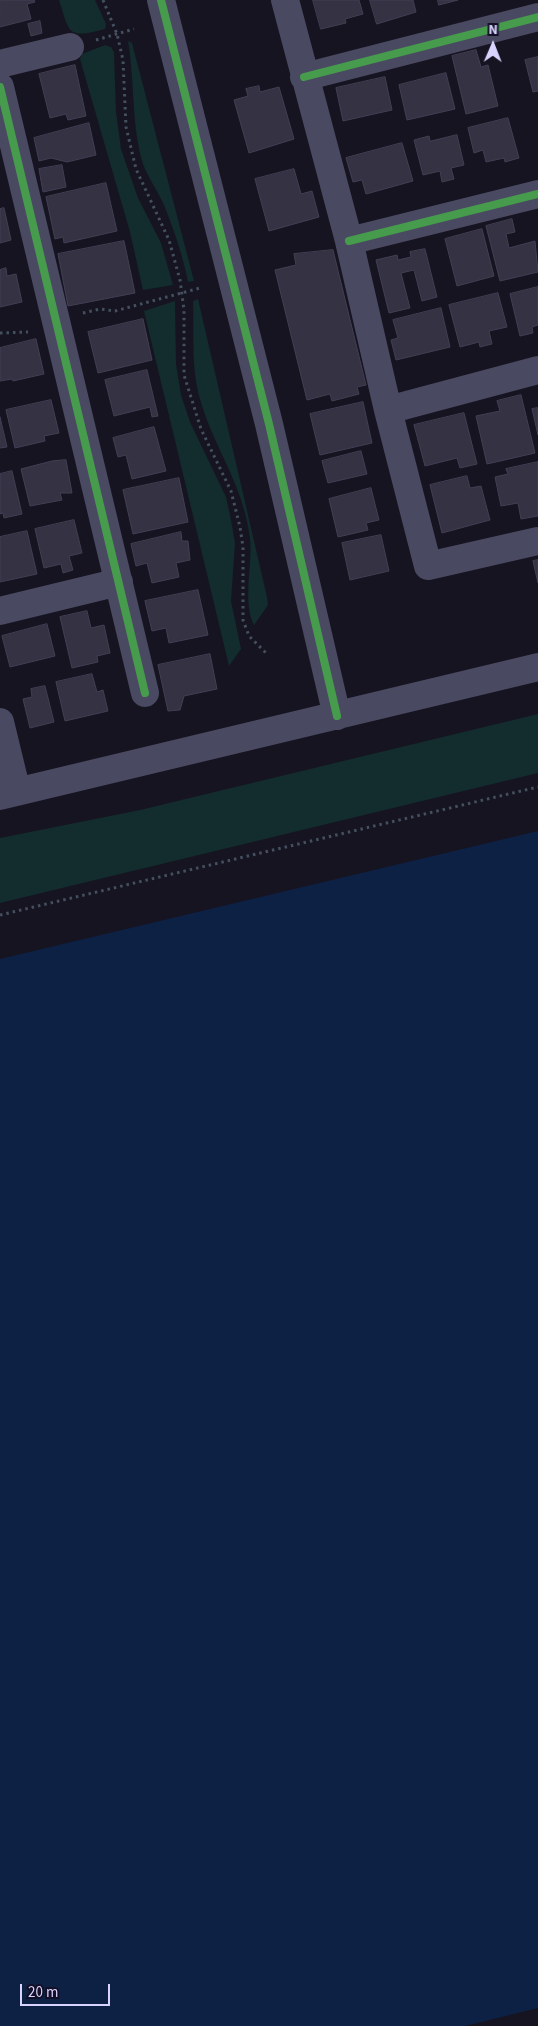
<!DOCTYPE html>
<html>
<head>
<meta charset="utf-8">
<style>
	body { margin:0 }
	#map { position:relative; width:538px; height:2026px; overflow:hidden; background:#161421; font-family:"Source Sans 3",sans-serif }
	canvas { display:block }
	.north { position:absolute; left:468px; top:20px; width:50px; height:50px; -webkit-text-stroke:4px #130f26; paint-order:stroke; rotate:1deg; font-size:14px; font-weight:700; line-height:20px; text-align:center; color:#d9d4ff }
	.north::after { content:''; display:block; margin:auto; width:18px; height:22px; background:#d9d4ff; clip-path:polygon(50% 0,100% 100%,50% 72%,0 100%) }
	.scale { position:absolute; left:20px; top:1984px; width:90px; height:22px; box-sizing:border-box; border:2px solid #d9d4ff; border-top:0; padding-left:6px; font-size:15px; line-height:18px; white-space:nowrap; color:#d9d4ff; -webkit-text-stroke:4px #130f26; paint-order:stroke }
</style>
</head>
<body>
<div id="map">
<canvas width="538" height="2026"></canvas>
<div class="north">N</div>
<div class="scale">20 m</div>
</div>
<script>
const ctx = document.querySelector('canvas').getContext('2d');
ctx.lineJoin = 'round';
function paint(path, color) { ctx.fillStyle = color; ctx.fill(path, 'evenodd'); }
function stroke(path, color, width, dash) { ctx.strokeStyle = color; ctx.lineWidth = width; ctx.lineCap = dash ? 'butt' : 'round'; ctx.setLineDash(dash || []); ctx.stroke(path); }
paint(new Path2D(`
	M59 0H95L106 24 105 29C67 39 70 34 59 0Z
	M128 41 132 43 194 281 188 282C183 256 174 230 164 205 158 191 148 178 143 164 131 124 135 82 128 41Z
	M105 45 111 47 114 52 116 112 121 149 138 198 161 243 173 285 143 290 130 232 80 59 82 54Z
	M198 299 267 597 268 605 254 625C242 602 253 563 250 538 243 483 214 449 200 399 191 368 194 333 193 301Z
	M175 301 176 364 181 395 190 422 226 497 231 520 235 543 231 601 241 649 229 666 144 311Z
	M538 714V773L0 903V838L140 810Z`), '#132c2d');
paint(new Path2D(`
	M538 831V2008L465 2026H0V959Z`), '#0d2144');
const building = new Path2D(`
	M0 0H34L35 2 27 4 31 19 0 27Z
	M313 0H359L363 14 345 19 346 23 321 29Z
	M370 0H413L416 12 377 24Z
	M438 0H458L439 5Z
	M40 21 42 33 31 36 28 24Z
	M476 50 481 67 488 65 498 106 466 114 452 56Z
	M538 57V91L533 92 525 60Z
	M75 65 86 116 68 120 66 114 50 118 39 74Z
	M446 73 455 109 407 120 399 85Z
	M385 77 392 110 343 121 336 88Z
	M259 86 260 92 279 87 294 139 249 153 234 100 248 96 246 89Z
	M508 118 519 158 505 162 504 158 486 162 483 150 474 153 468 128Z
	M89 123 96 155 67 162 51 158 39 161 34 138Z
	M457 135 464 165 451 168 454 179 442 182 440 171 423 175 414 140 429 136 430 141Z
	M402 143 413 181 366 194 362 180 353 182 346 158Z
	M62 165 66 187 43 192 39 169Z
	M294 169 301 194 312 191 319 217 269 231 255 179Z
	M106 183 117 231 64 243 63 237 55 239 46 197Z
	M4 208 11 240 0 243V209Z
	M512 219 515 232 506 234 509 248 535 241 538 272 500 281 486 226Z
	M482 229 494 276 457 286 445 239Z
	M124 241 135 293 68 306 58 254Z
	M425 249 437 297 422 301 414 270 401 273 410 308 389 313 376 260 397 255 398 260 411 257 410 252Z
	M333 250 366 385 357 387 359 394 332 401 330 394 307 400 275 270 296 265 294 254Z
	M6 268 7 276 16 274 22 302 0 307V270Z
	M538 287V325L532 327 533 333 520 336 510 294Z
	M498 293 507 327 489 331 492 344 480 347 479 342 460 347 449 305Z
	M441 308 450 347 396 360 391 340 398 338 393 320Z
	M143 319 152 360 98 373 88 332Z
	M36 339 44 374 13 381 12 379 0 381V348Z
	M147 370 158 416 152 417 150 407 114 416 105 380Z
	M521 395 535 453 487 464 476 416 500 411 497 401Z
	M51 400 59 433 44 436 45 441 15 448 6 410Z
	M363 402 372 443 320 455 310 414Z
	M538 408V435L532 409Z
	M464 413 477 464 460 468 457 458 425 466 414 425Z
	M0 417 7 447 0 448Z
	M154 427 166 471 132 479 126 455 118 457 113 438Z
	M361 451 367 474 328 483 322 461Z
	M66 460 72 493H60L62 500 30 506 21 469 52 461Z
	M538 462V516L521 519 518 503 501 506 495 477 508 474 506 469Z
	M12 471 22 514 4 518 3 513 0 514V474Z
	M467 476 470 488 481 486 490 520 442 533 430 485Z
	M179 478 188 522 133 534 123 490Z
	M371 488 379 520 366 523 368 530 338 537 329 499Z
	M74 520 82 553 69 556 73 570 63 573 61 564 44 568 35 529Z
	M27 531 37 574 0 582V537Z
	M181 532 182 541H188L190 560 176 563 179 577 152 583 147 563 136 566 131 544Z
	M381 535 389 571 350 580 342 543Z
	M538 560V583L533 561Z
	M198 590 208 635 169 643 166 628 152 631 145 601Z
	M87 611 91 628 104 625 110 653 97 656 98 662 72 668 60 617Z
	M47 624 55 656 10 667 2 636Z
	M210 654 217 689 184 696 180 710 168 711 158 665Z
	M92 674 97 692 103 690 108 711 65 721 56 682Z
	M45 686 54 722 30 728 23 699 32 697 31 689Z`);
paint(building, '#343243');
stroke(building, '#433f54', 1);
stroke(new Path2D(`
	M103 0 117 34 123 60 126 127 136 169 169 240 180 280 184 310V375L201 429 231 491 240 527 243 547V620L249 636 268 655
	M96 40 134 29
	M83 313 100 309 115 311 200 288
	M0 333 28 332
	M0 915 538 787`), '#44505f', 3, [2.5, 4]);
stroke(new Path2D(`
	M161 0 269 424 337 716
	M285 0 349 241 388 410 428 566 538 541
	M0 64 70 47
	M304 77 538 17
	M0 87 145 693
	M349 241 538 194
	M388 410 538 370
	M0 611 119 582
	M0 722 17 792
	M0 796 538 667`), '#4a4962', 28);
stroke(new Path2D(`
	M161 0 269 424 337 716
	M304 77 538 17
	M0 87 145 693
	M349 241 538 194`), '#469c4c', 8);
</script>
</body>
</html>
